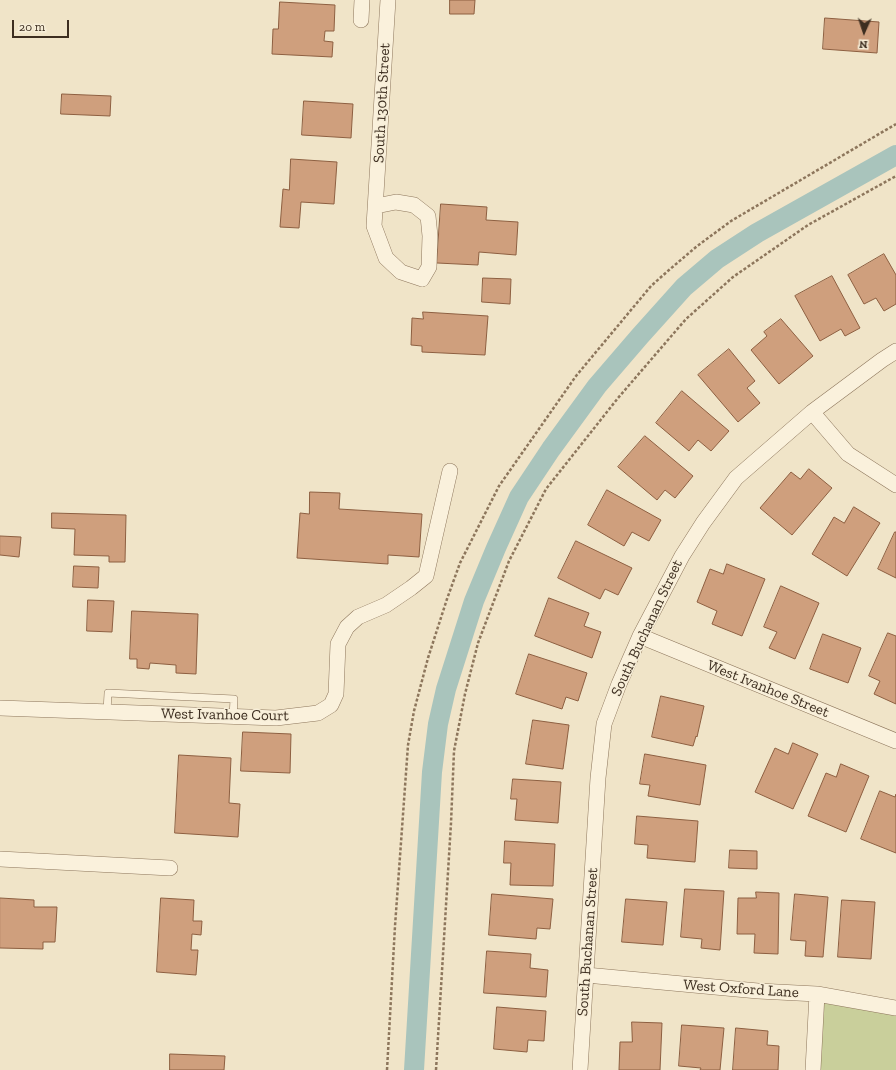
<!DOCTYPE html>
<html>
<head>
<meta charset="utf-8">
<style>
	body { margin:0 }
	#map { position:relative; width:896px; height:1070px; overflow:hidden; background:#f0e4c8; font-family:"Zilla Slab",serif }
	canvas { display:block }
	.north { position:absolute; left:844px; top:12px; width:40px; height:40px; -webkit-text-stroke:3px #f7eed8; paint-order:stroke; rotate:183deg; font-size:11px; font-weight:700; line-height:16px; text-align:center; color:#3d2e20 }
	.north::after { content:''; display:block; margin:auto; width:14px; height:18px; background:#3d2e20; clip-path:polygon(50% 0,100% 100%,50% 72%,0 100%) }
	.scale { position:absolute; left:12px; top:20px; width:57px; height:18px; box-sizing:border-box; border:2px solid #3d2e20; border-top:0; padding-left:5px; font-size:12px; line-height:14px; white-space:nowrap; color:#3d2e20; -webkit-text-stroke:3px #f7eed8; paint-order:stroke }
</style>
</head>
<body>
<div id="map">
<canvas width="896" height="1070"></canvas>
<div class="north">N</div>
<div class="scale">20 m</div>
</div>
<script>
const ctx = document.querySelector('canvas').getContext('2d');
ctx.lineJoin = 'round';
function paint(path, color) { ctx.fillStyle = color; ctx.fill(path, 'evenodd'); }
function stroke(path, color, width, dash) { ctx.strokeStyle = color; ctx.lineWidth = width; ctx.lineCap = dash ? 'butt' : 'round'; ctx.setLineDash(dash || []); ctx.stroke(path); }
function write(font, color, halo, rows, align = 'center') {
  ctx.font = font + ' "Zilla Slab",serif'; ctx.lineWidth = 3; ctx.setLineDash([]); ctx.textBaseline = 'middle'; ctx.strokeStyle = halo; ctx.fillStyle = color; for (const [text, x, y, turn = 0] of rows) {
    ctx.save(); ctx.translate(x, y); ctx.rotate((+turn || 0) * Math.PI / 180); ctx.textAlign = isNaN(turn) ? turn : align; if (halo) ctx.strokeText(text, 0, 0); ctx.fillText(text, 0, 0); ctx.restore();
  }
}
paint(new Path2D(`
	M817 994 896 1008V1070H813Z`), '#c9cf9b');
stroke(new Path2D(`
	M414 1070 432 772 438 724 446 689 474 601 496 548 519 497 551 449 597 386 640 336 684 287 717 259 757 233 896 155`), '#a9c4bc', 20);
const building = new Path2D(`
	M450 0H475L474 14H450Z
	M280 2 335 5 334 31H325L324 41 333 42 332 57 272 54 273 29H278Z
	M825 18 879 22 877 53 823 49Z
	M62 94 111 96 110 116 61 114Z
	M304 101 353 104 351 138 302 135Z
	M291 159 337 162 334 204 301 202 299 228 280 227 283 189 289 190Z
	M441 204 487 207 486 220 518 222 516 255 479 252 478 265 437 263Z
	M884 254 896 275V304L884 311 876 298 864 304 848 275Z
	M832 276 860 328 845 336 841 329 820 341 795 296Z
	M483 278 511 279 510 304 482 302Z
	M423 312 488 316 485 355 422 352V346L411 345 412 318 423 319Z
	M781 319 813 356 779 384 751 350 767 336 764 332Z
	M729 349 755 381 747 388 760 403 738 422 698 375Z
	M682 391 729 431 711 451 698 440 689 451 656 423Z
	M645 436 693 476 675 498 665 490 657 500 618 467Z
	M809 469 832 488 792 535 760 508 791 472 800 479Z
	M607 490 661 520 649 541 632 532 624 546 588 525Z
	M310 492 340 493 339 509 422 514 419 557 388 555V564L297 558 300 513 309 514Z
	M854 507 880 523 847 576 812 554 834 517 844 523Z
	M52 513 126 515 125 562H109V556L74 555 75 529 52 528Z
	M895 532H896V578L878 569Z
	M0 536 21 537 19 557 0 555Z
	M576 541 632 568 618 595 605 589 600 599 558 578Z
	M727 564 765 579 742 636 712 624 717 611 697 602 710 569 723 574Z
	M74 566 99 567 98 588 73 587Z
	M781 586 819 603 795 659 769 648 777 632 764 627Z
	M549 598 589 613 584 626 601 632 592 658 535 636Z
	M88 600 114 601 112 632 87 631Z
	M132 611 198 614 196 674 176 673V665L150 663 149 669 137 668V659H130Z
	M888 633 896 636V704L874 694 880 681 869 676Z
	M823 634 861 648 848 683 810 669Z
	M529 654 587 673 578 701 566 697 562 709 516 694Z
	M661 696 704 706 697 737 696 736 693 746 652 737Z
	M533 720 569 725 563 769 526 764Z
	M243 732 291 734 290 773 241 771Z
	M793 743 818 754 793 809 755 792 775 748 788 754Z
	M645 754 706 765 700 805 648 796 650 785 640 784Z
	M179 755 231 758 229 803 240 804 238 837 175 833Z
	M841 764 869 776 846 832 808 816 826 773 836 777Z
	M513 779 561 782 558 823 515 820 517 799H511Z
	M880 791 895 797 896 794V853L861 839Z
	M637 816 698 821 695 862 647 858 648 845 635 844Z
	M505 841 555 844 553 886 510 885 511 863H504Z
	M730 850 757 851V869L729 868Z
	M685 889 724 891 720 950 701 948 702 939 681 937Z
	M756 892 779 893 778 954 754 953 755 934H737L738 898H756Z
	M492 894 553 899 550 929 537 928 536 939 489 935Z
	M795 894 828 897 823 957 805 956 806 941 791 940Z
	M0 898 34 900V907H57L55 942H43V949L0 948Z
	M161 898 194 900 193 921H202L201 935 192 934 191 950H198L196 975 157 972Z
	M626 899 667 902 663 945 622 942Z
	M842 900 875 902 871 959 838 957Z
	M487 951 531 954 530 968 548 970 546 997 484 993Z
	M497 1007 546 1011 544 1041 528 1040 527 1052 494 1049Z
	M632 1022 662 1023 660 1070H619L620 1042H632Z
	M682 1025 724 1028 720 1070H700L701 1068 679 1066Z
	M736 1028 768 1031 767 1045 779 1046 778 1070H733Z
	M170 1054 225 1056 224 1070H170Z`);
paint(building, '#cf9f7d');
stroke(building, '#8d5f41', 1);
const service = new Path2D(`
	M107 712 108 693 234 699 233 717`);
const minor = new Path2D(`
	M361 20 362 0
	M376 206 396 202 414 205 428 216 430 236 429 267 422 279 401 272 386 258 374 226 388 0
	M812 412 848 454 896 485
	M640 636 896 741
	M0 708 276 718 318 713 331 705 336 694 338 644 347 627 358 617 386 605 411 588 426 576 450 471
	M0 859 170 868
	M586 975 758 991 817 994 896 1008
	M580 1070 598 778 604 724 619 684 640 636 682 556 703 523 736 478 812 412 882 360 896 351
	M813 1070 817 994`);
stroke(service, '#8d765c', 8);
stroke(minor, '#8d765c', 16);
stroke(new Path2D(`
	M387 1070 395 926 408 745 414 711 428 658 447 599 460 563 499 486 576 376 651 286 669 270 696 247 731 221 896 124
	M436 1070 451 823 454 751 465 694 478 643 509 561 546 489 618 398 686 319 733 277 808 225 896 176`), '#8d765c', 2.5, [3, 2]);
stroke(service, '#faf1dc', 7);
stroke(minor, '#faf1dc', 15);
write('15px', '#3d2e20', '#f7eed8', [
	["South 130th Street",382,103,-87],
	["South Buchanan Street",647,628,-65],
	["West Ivanhoe Street",768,689,22],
	["West Ivanhoe Court",225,715,1],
	["South Buchanan Street",588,942,-86],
	["West Oxford Lane",741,989,4]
]);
</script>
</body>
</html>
